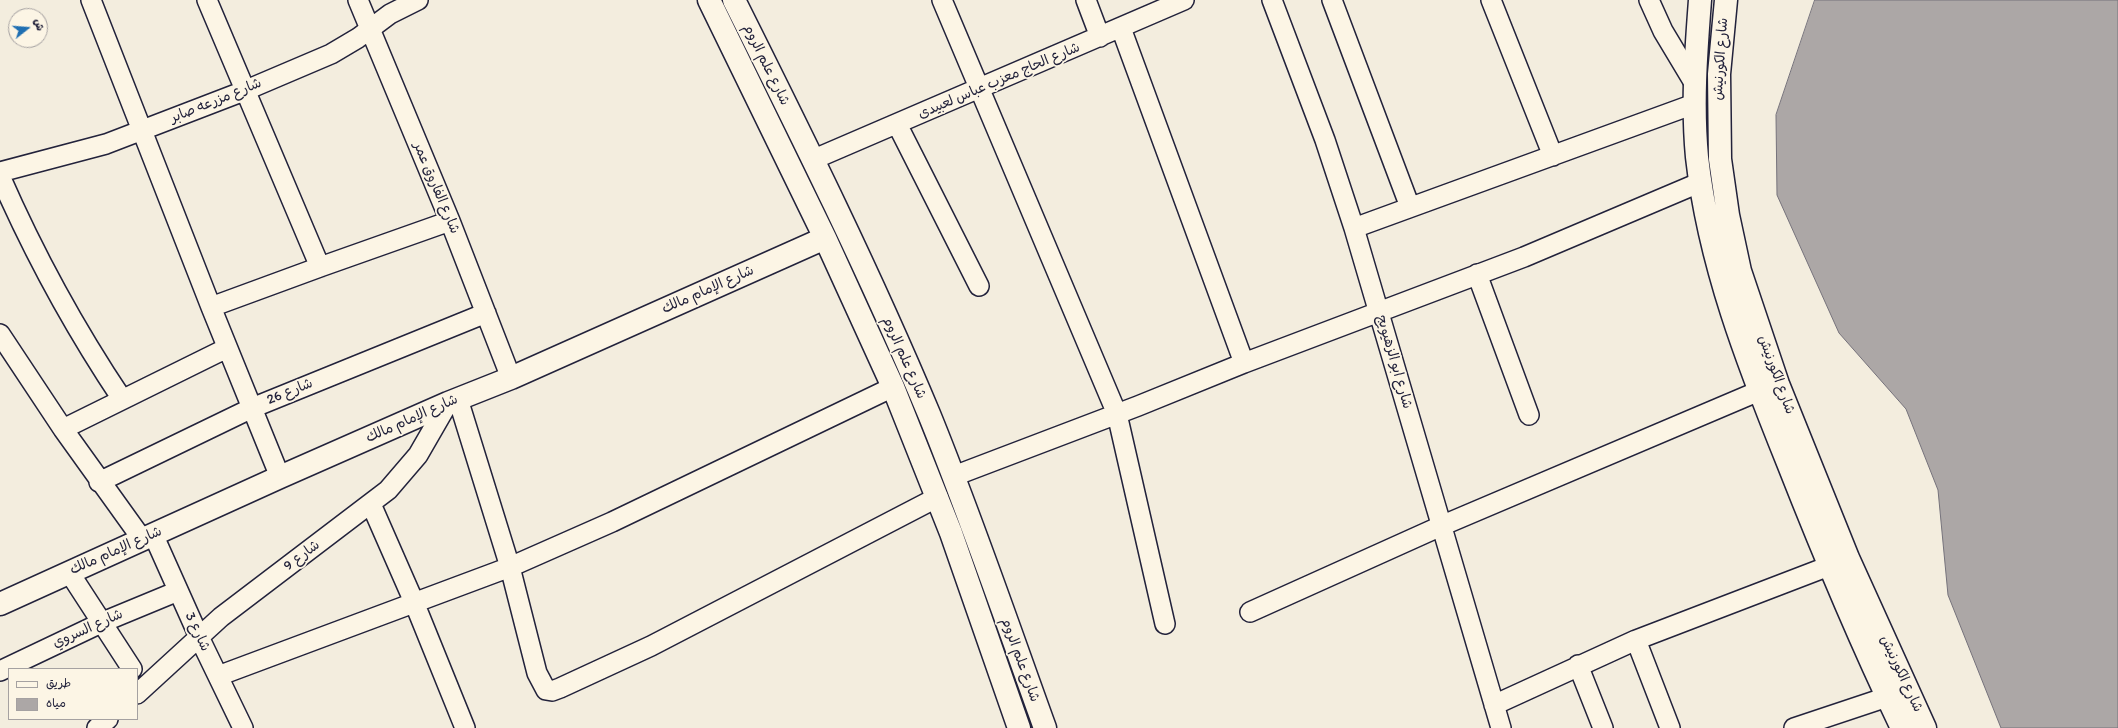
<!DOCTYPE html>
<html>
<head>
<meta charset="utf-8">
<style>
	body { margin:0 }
	#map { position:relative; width:2118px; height:728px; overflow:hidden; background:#f3edde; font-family:Itim,"Playpen Sans Arabic",sans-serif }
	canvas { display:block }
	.legend { position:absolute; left:8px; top:668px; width:130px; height:52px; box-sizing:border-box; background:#fcf5e5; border:1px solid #a5a1a1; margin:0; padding:5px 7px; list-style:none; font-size:12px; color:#22223b }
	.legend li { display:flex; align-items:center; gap:8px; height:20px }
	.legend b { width:20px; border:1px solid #a5a1a1 }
	.north { position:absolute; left:8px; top:8px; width:40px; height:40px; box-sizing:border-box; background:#fcf5e5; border:1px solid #a5a1a1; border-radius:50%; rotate:73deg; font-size:11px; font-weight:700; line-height:16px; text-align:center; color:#22223b }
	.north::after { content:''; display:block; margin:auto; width:14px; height:18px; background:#1f6fb2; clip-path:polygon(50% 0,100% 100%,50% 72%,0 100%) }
</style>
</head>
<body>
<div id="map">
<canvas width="2118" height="728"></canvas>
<ul class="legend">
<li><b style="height:5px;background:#fcf5e5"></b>طريق</li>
<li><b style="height:11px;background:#aca7a6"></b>مياه</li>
</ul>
<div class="north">ش</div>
</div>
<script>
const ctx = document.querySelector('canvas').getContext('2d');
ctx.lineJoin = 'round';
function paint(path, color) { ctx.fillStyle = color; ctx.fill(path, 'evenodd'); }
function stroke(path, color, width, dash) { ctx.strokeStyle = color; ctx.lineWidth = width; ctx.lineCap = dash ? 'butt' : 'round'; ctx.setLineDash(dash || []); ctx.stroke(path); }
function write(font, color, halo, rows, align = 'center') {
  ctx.font = font + ' Itim,"Playpen Sans Arabic",sans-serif'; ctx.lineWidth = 3.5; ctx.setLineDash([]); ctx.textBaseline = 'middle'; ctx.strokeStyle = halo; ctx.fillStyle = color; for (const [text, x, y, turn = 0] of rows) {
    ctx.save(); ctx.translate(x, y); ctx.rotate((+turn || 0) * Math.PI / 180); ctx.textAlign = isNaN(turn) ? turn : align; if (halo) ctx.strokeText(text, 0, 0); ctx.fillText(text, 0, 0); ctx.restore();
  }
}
const water = new Path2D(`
	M1815 0H2118V728H2001L1948 595 1938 490 1906 409 1839 333 1777 195 1776 115Z`);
paint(water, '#aca7a6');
stroke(water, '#75727b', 1);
const street = new Path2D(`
	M91 0 211 307 280 477
	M207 0 320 267 211 307
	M358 0 450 221 511 378
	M942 0 1117 414 1165 624
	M1086 0 1100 37
	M1272 0 1325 140 1354 228 1501 728
	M1332 0 1410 207
	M1491 0 1553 156
	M1649 0 1663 31 1693 81
	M1121 28 1244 363
	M897 124 979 286
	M812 160 1184 0
	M0 172 106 144 244 91 331 54 358 38 390 14 418 0
	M0 176C35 256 73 326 122 399
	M1354 228 1694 104
	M320 267 450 221
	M1477 274 1529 415
	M0 334 63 429 142 539
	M458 399 510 567 537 673 546 690 552 691 560 688 651 646 938 497
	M63 429 227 348
	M954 476 1138 406 1244 363 1524 257 1701 182
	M99 482 252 408 486 313
	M371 504 414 602 465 728
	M153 534 199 637 243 728
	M69 572 132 669
	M1250 612 1441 526 1759 391
	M1636 640 1670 728
	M1578 665 1603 728
	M0 671 103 622 178 591
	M218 676 510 567 612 522 893 387
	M137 694 221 617 388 490 418 455 448 403
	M1494 705 1636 640 1829 566
	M97 728 108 719
	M1794 728 1887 697`);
const secondary = new Path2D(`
	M709 0 825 238 893 387 951 533 1019 728
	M734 0C802 136 870 273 929 414 971 517 1007 623 1045 728
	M1700 0C1696 53 1692 104 1697 157 1709 264 1748 364 1788 463 1823 552 1860 641 1902 728
	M1726 0 1719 74 1720 159 1728 215 1740 271 1778 384 1848 558 1925 728
	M0 604 280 477 448 403 511 378 825 238`);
stroke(street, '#22223b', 22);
stroke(secondary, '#22223b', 25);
stroke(street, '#fcf5e5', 19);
stroke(secondary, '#fcf5e5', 22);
write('14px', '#22223b', '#fcf5e5', [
	["شارع الكورنيش",1721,59,-86],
	["شارع علم الروم",766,65,64],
	["شارع الحاج معزب عباس لعبيدى",999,81,-23],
	["شارع مزرعه صابر",216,101,-22],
	["شارع الفاروق عمر",436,188,67],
	["شارع الإمام مالك",708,290,-24],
	["شارع علم الروم",904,358,66],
	["شارع ابو الزهيويج",1394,362,74],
	["شارع الكورنيش",1776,375,70],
	["شارع 26",290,392,-22],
	["شارع الإمام مالك",412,419,-24],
	["شارع الإمام مالك",116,551,-24],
	["شارع 9",302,556,-37],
	["شارع السروي",88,629,-24],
	["شارع 3",197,632,65],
	["شارع علم الروم",1020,660,70],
	["شارع الكورنيش",1901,674,65]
]);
</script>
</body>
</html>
